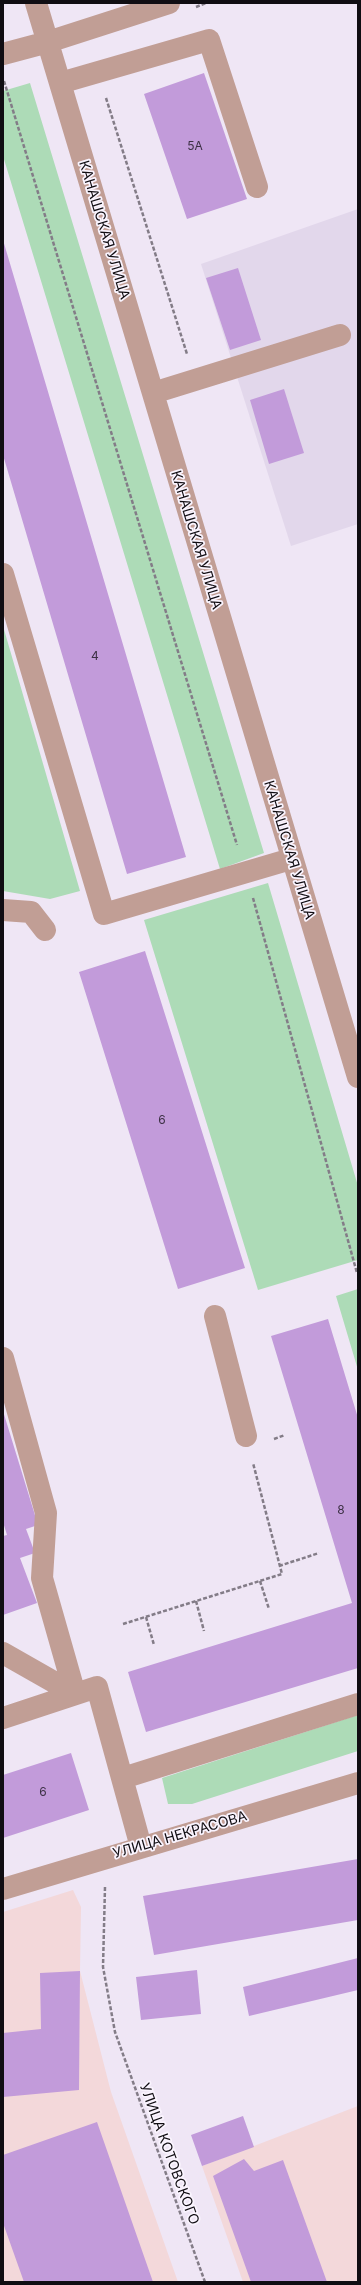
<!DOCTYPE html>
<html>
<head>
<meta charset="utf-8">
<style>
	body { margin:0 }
	#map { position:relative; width:361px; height:2285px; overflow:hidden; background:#efe6f5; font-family:Inter,sans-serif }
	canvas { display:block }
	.frame { position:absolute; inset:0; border:4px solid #100d12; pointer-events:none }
</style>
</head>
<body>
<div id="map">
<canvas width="361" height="2285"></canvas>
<div class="frame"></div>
</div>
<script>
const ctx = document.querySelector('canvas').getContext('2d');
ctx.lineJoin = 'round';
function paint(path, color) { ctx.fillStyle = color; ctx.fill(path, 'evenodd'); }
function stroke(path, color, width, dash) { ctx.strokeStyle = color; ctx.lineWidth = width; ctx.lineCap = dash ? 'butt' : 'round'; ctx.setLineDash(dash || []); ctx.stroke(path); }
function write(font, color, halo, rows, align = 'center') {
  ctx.font = font + ' Inter,sans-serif'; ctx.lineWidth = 3.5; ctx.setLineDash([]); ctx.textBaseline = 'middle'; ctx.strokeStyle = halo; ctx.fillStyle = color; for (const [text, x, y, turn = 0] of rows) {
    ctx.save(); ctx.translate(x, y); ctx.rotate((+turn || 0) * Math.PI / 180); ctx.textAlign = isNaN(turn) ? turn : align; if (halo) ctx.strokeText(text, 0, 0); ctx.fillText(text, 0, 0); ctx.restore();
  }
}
paint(new Path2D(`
	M73 1890 81 1907 80 1971 111 2092 178 2282H3V1912Z
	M358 2106V2282H243L202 2166Z`), '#f3d8da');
paint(new Path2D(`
	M358 209V524L291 546 201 264Z`), '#e2d7eb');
paint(new Path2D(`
	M30 83 264 853 220 869 3 156V91Z
	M3 626 80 891 50 899 3 891Z
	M268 883 358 1186V1260L258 1290 144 920Z
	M358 1289V1370L336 1296Z
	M358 1715V1751L192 1804H168L162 1778Z`), '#addbb7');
paint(new Path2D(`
	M204 73 247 199 187 219 144 94Z
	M3 240 186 857 127 874 3 455Z
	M238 268 261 340 230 350 206 278Z
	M284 389 304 453 269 464 250 400Z
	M145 951 245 1268 178 1289 79 972Z
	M328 1319 358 1418V1668L146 1732 128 1672 352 1603 271 1336Z
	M3 1411 38 1525 26 1529 35 1553 20 1558 37 1603 3 1615V1536L7 1535 3 1522Z
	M71 1753 89 1810 3 1838V1775Z
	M358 1859V1920L154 1955 143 1896Z
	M358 1958V1990L249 2016 243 1987Z
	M197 1970 201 2014 141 2020 136 1977Z
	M80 1971 79 2090 3 2097V2033L41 2029 40 1973Z
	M243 2116 254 2147 202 2166 191 2135Z
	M97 2122 153 2282H24L3 2223V2155Z
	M244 2159 254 2171 283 2160 327 2282H251L213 2176Z`), '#c29bda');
stroke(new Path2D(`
	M196 7 206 3
	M4 81 237 845
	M106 98 187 354
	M253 898 357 1273
	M274 1439 285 1435
	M279 1566 319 1553
	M260 1581 269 1609
	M196 1601 204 1631
	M146 1617 154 1645
	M123 1624 282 1574 253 1463
	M105 1887 103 1967 115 2032 205 2282`), '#837c87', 2.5, [4, 2]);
stroke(new Path2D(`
	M36 3 358 1077
	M3 54 48 42 169 3
	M60 83 209 40 257 187
	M153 393 340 335
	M3 574 104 914 291 859
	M3 910 31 912 45 930
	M215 1316 246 1436
	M3 1358 46 1513 42 1578 75 1694
	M3 1653 75 1694
	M3 1718 97 1687 141 1847
	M123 1778 358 1704
	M3 1889 358 1783`), '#c19e95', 22);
write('12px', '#3c3044', null, [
	["5А",195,146],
	["4",95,656],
	["6",162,1120],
	["8",341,1510],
	["6",43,1792]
]);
write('14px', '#100d12', '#faf4fe', [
	["КАНАШСКАЯ УЛИЦА",104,230,73],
	["КАНАШСКАЯ УЛИЦА",196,540,73],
	["КАНАШСКАЯ УЛИЦА",289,850,73],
	["УЛИЦА НЕКРАСОВА",180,1835,-16],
	["УЛИЦА КОТОВСКОГО",169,2154,70]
]);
</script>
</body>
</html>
